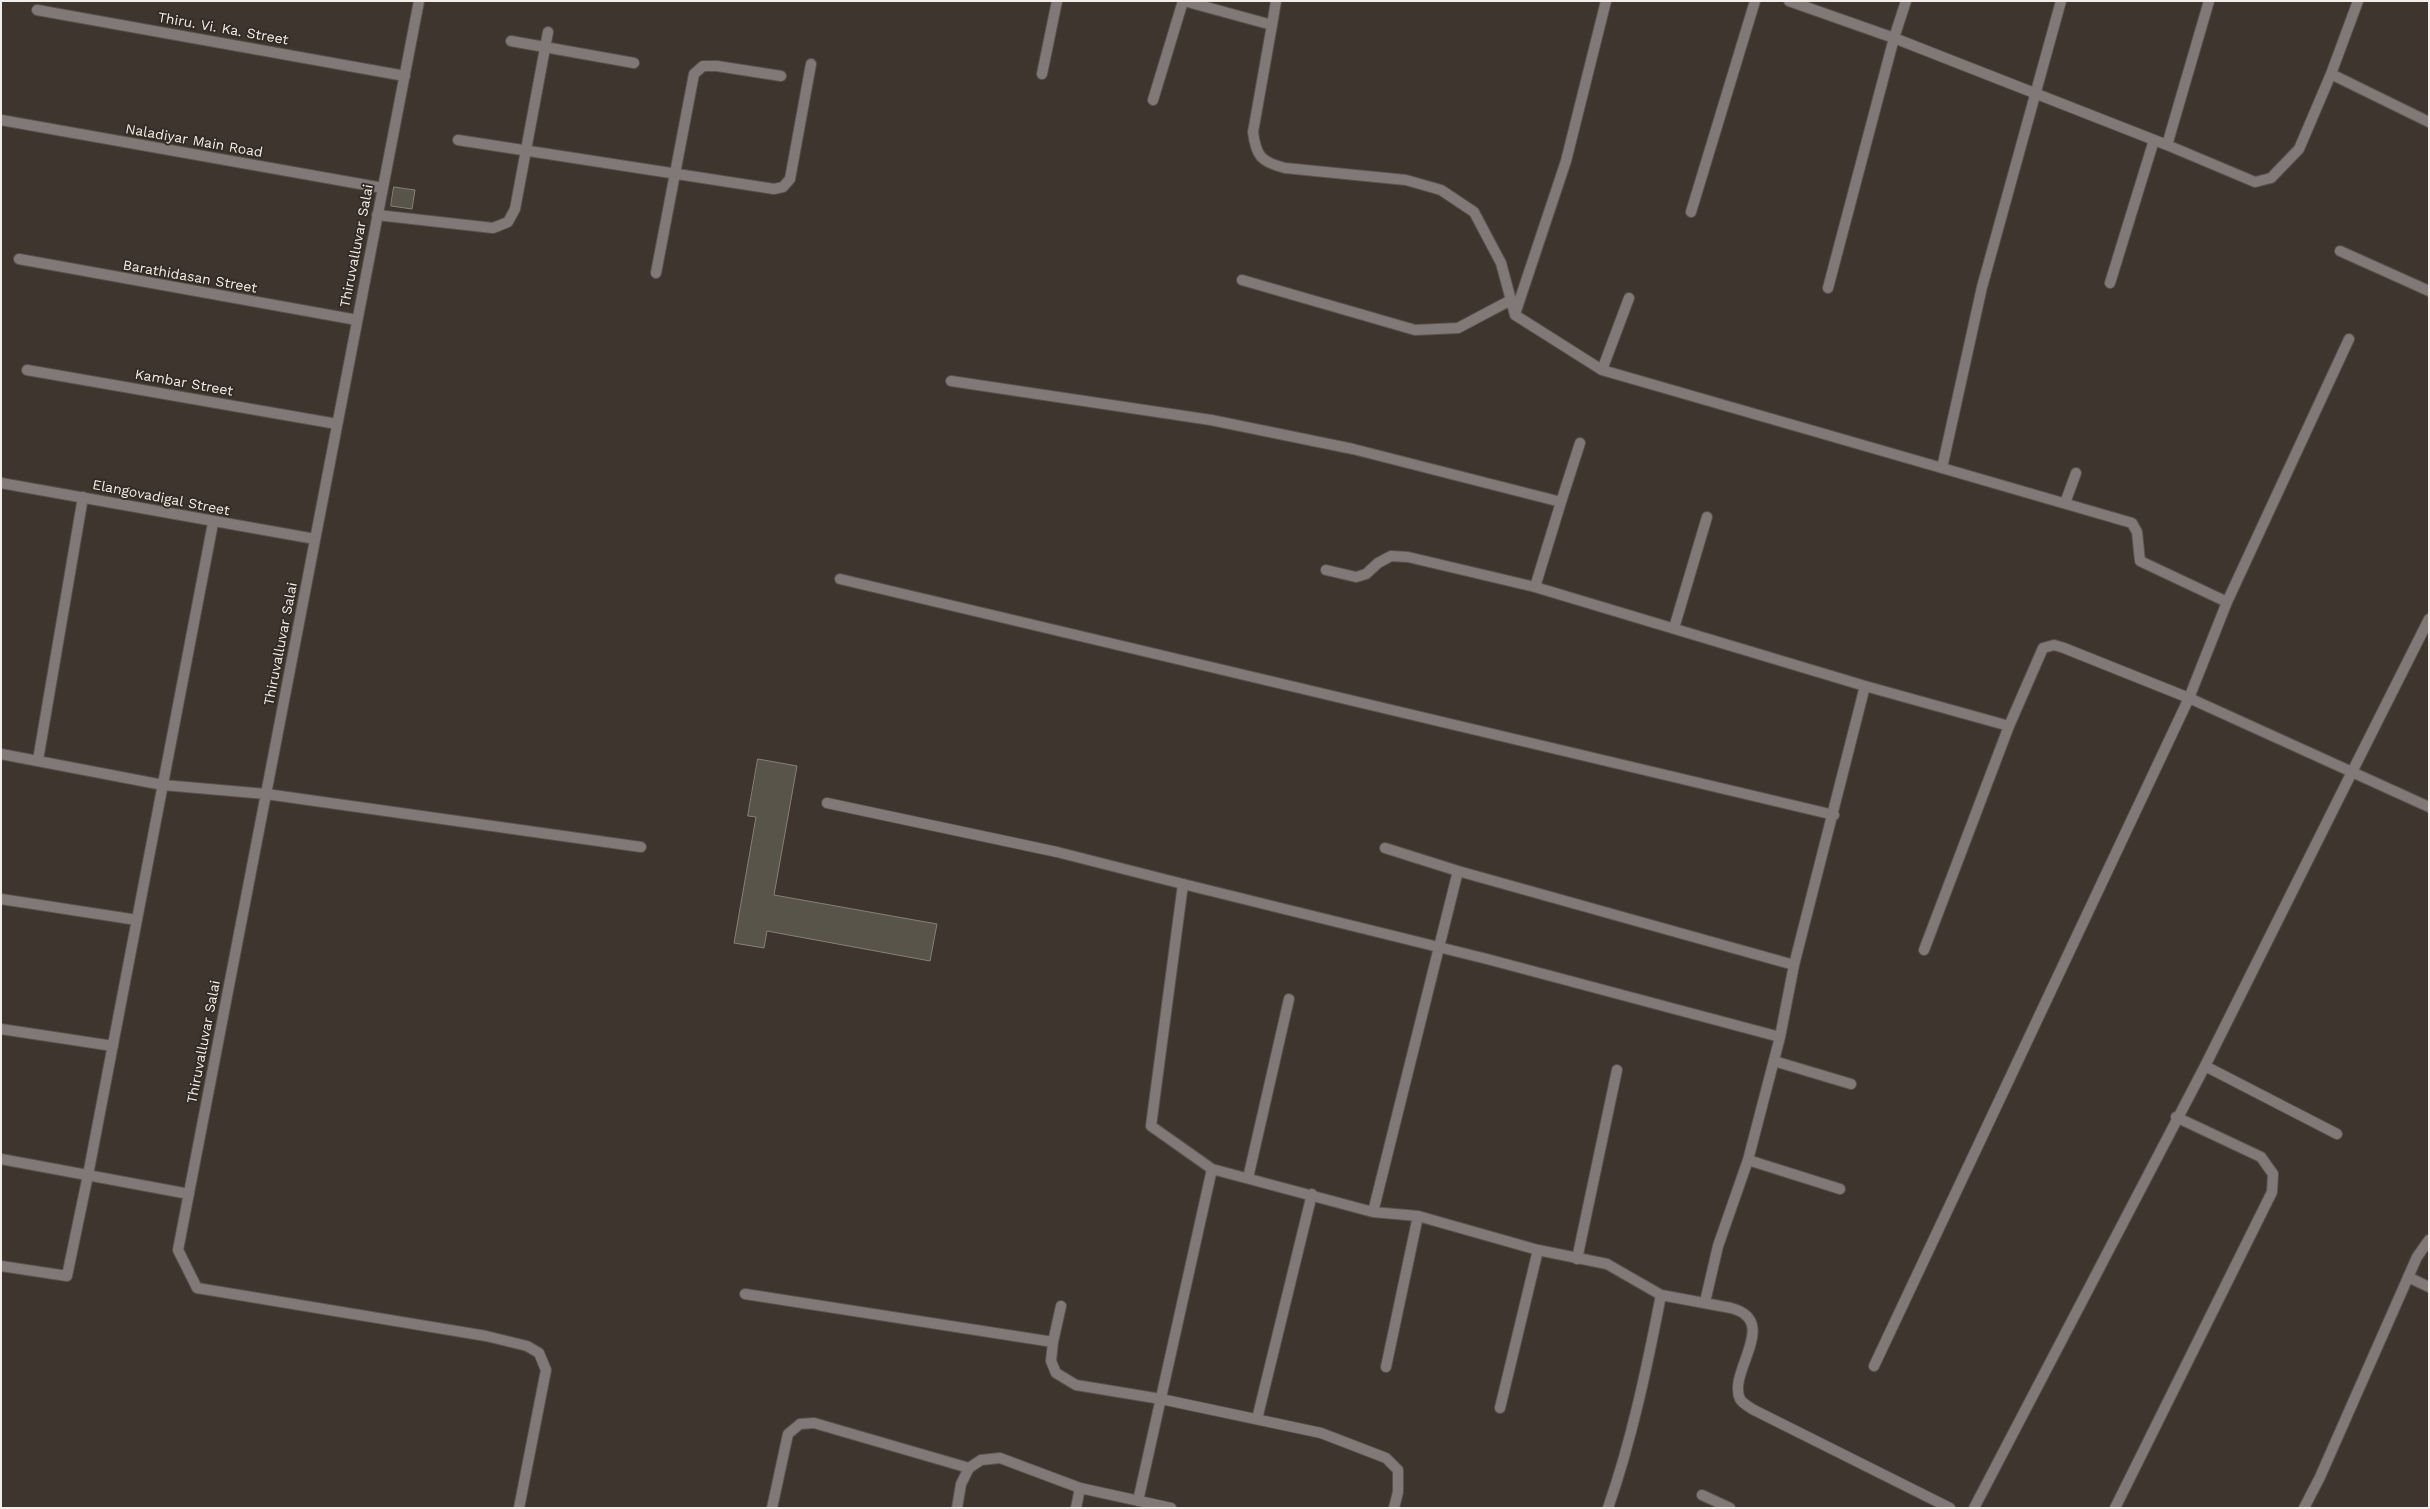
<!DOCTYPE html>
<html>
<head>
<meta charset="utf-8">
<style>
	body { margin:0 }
	#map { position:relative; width:2430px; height:1509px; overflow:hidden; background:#3e352f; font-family:"Work Sans",sans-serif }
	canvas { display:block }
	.frame { position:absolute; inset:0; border:2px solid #f3ede9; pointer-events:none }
</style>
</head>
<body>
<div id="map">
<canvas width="2430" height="1509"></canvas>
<div class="frame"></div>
</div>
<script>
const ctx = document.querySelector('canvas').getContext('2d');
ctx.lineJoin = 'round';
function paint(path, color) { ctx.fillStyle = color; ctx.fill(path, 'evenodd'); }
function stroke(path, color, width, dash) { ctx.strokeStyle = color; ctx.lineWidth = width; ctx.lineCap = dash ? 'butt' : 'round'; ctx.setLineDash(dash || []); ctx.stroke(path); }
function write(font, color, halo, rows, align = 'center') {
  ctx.font = font + ' "Work Sans",sans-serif'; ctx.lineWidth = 4; ctx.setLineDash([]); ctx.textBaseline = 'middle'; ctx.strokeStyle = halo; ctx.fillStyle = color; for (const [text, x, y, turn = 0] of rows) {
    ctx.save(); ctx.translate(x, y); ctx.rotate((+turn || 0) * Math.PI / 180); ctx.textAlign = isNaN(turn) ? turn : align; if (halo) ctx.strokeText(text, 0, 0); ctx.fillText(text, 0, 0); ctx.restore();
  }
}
const building = new Path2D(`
	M394 187 415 190 412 209 391 206Z
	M758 759 797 766 774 895 937 924 930 961 767 931 764 948 734 943 756 817 748 816Z`);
paint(building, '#58544a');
stroke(building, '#858176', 1);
const service = new Path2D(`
	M827 803 1057 852 1183 884`);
const minor = new Path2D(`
	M419 1 178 1250 197 1288 486 1336 527 1346 539 1353 546 1370 519 1508
	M1184 1 1272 25 1253 132C1256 156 1261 162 1285 168L1406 180 1441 190 1474 212 1501 263 1515 315 1602 370 1942 468
	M1789 1 1894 38 2167 145 2209 1
	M2061 1 1982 287 1942 468 2132 523 2137 532 2140 561 2227 602
	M37 10 405 76
	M1272 25 1276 1
	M511 41 634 63
	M1042 74 1057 1
	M2331 74 2358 1
	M1153 100 1183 1
	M1 120 383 188
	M458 140 774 189 783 187 790 179 811 64
	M2167 145 2255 182 2271 178 2299 149 2331 74 2429 122
	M1691 212 1755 1
	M377 215 493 228 508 222 515 209 548 32
	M2340 251 2429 291
	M19 259 357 320
	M656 273 694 74 703 66H717L781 76
	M1242 280 1415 330 1458 328 1511 300
	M2110 283 2154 140
	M1828 288 1894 38 1906 1
	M1515 314 1566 161 1606 1
	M27 370 337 424
	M1602 370 1629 298
	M951 381 1211 420 1353 449 1561 502 1535 587 1865 686 1794 965 1780 1037 1748 1160 1718 1246 1705 1302
	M1 483 315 539
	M1561 502 1580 443
	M2065 503 2076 473
	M1326 570 1356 577 1366 574 1378 563 1391 556 1408 557 1535 587
	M840 579 1834 815
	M2429 619 2352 772 2429 807
	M1674 628 1707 517
	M1865 686 2009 726
	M1 754 163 785 266 794 641 847
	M38 760 83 497
	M1385 848 1458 871 1794 965
	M1 899 137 920
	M1924 950 2009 726 2043 648 2054 645 2064 648 2189 698 2352 772 2205 1066 1974 1508
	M1 1029 113 1046
	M1774 1061 1851 1084
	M2205 1066 2337 1134
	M1 1159 189 1194
	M1748 1160 1840 1189
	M1248 1178 1289 999
	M1373 1212 1458 871
	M1577 1259 1617 1070
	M1 1266 67 1276 88 1175 213 523
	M2408 1277 2429 1287
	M745 1294 1053 1342 1051 1361 1056 1373 1076 1385 1161 1399 1321 1433 1386 1458 1398 1470V1492L1394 1508
	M1661 1295 1607 1264 1538 1250 1418 1216 1373 1212 1212 1169 1151 1126 1183 884 1487 959 1780 1037
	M1053 1342 1061 1306
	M1874 1366 2189 698 2227 602 2349 339
	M1386 1367 1418 1216
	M1500 1408 1538 1250
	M1257 1419 1312 1194
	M1702 1495 1730 1508
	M1138 1501 1212 1169
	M772 1508 788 1434 800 1424 814 1423 969 1468
	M957 1508 961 1484 969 1468 981 1460 1000 1458 1080 1488
	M1076 1508 1080 1488 1171 1508
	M1608 1508C1632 1439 1647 1367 1661 1295L1731 1308C1781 1321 1727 1372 1740 1399 1742 1403 1748 1406 1752 1409L1950 1508
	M2115 1508 2272 1192 2273 1174 2261 1157 2176 1117
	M2304 1508 2320 1477 2417 1257 2429 1240`);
stroke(service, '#5b524d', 12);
stroke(minor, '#5b524d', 12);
stroke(service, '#807978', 10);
stroke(minor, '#807978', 10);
write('14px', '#f3ede9', '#342b25', [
	["Thiru. Vi. Ka. Street",223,29,10],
	["Naladiyar Main Road",194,141,10],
	["Thiruvalluvar Salai",357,246,-79],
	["Barathidasan Street",190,277,10],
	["Kambar Street",184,383,10],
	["Elangovadigal Street",161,498,11],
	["Thiruvalluvar Salai",281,644,-79],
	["Thiruvalluvar Salai",204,1042,-79]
]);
</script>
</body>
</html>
